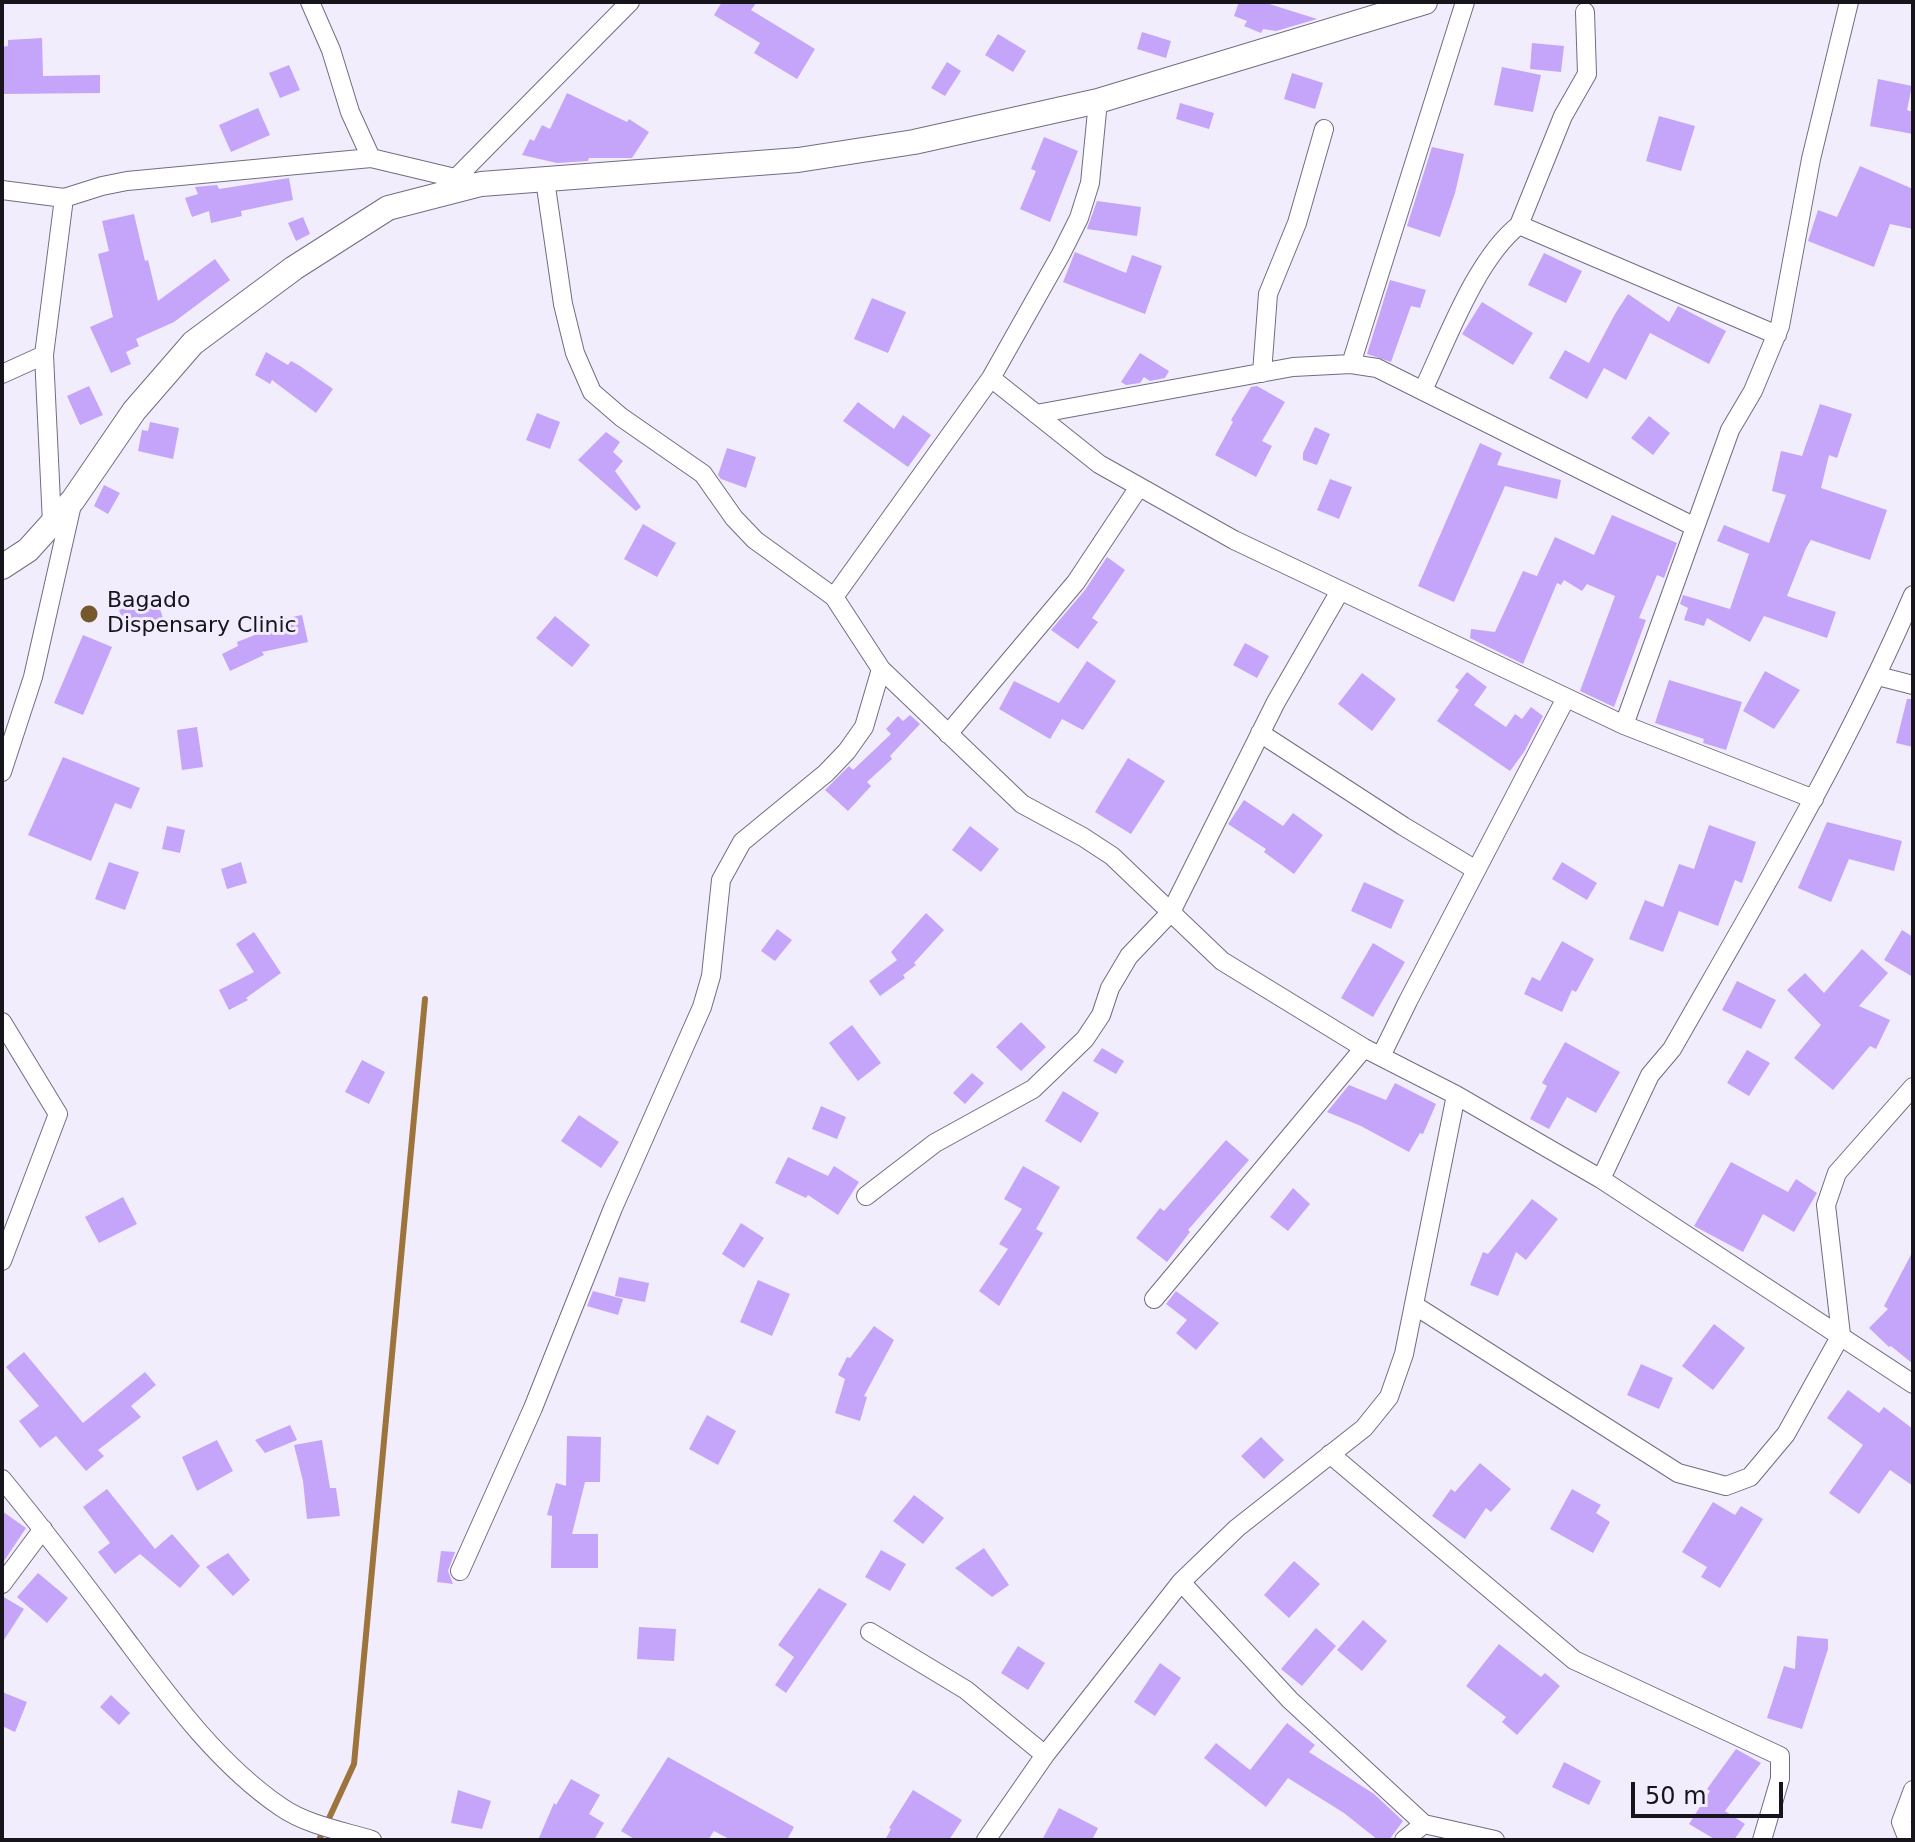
<!DOCTYPE html>
<html>
<head>
<meta charset="utf-8">
<style>
	body { margin:0 }
	#map { position:relative; width:1915px; height:1842px; overflow:hidden; background:#f2edfc; font-family:"DejaVu Sans",sans-serif }
	canvas { display:block }
	.frame { position:absolute; inset:0; border:4px solid #17141c; pointer-events:none }
	.scale { position:absolute; left:1631px; top:1782px; width:152px; height:36px; box-sizing:border-box; border:4px solid #17141c; border-top:0; padding-left:10px; font-size:24px; line-height:28px; white-space:nowrap; color:#17141c; -webkit-text-stroke:6px #f2edfc; paint-order:stroke }
</style>
</head>
<body>
<div id="map">
<canvas width="1915" height="1842"></canvas>
<div class="frame"></div>
<div class="scale">50 m</div>
</div>
<script>
const ctx = document.querySelector('canvas').getContext('2d');
ctx.lineJoin = 'round';
function stroke(path, color, width, dash) { ctx.strokeStyle = color; ctx.lineWidth = width; ctx.lineCap = dash ? 'butt' : 'round'; ctx.setLineDash(dash || []); ctx.stroke(path); }
function paint(path, color) { ctx.fillStyle = color; ctx.fill(path, 'evenodd'); }
function write(font, color, halo, rows, align = 'center') {
  ctx.font = font + ' "DejaVu Sans",sans-serif'; ctx.lineWidth = 6; ctx.setLineDash([]); ctx.textBaseline = 'middle'; ctx.strokeStyle = halo; ctx.fillStyle = color; for (const [text, x, y, turn = 0] of rows) {
    ctx.save(); ctx.translate(x, y); ctx.rotate((+turn || 0) * Math.PI / 180); ctx.textAlign = isNaN(turn) ? turn : align; if (halo) ctx.strokeText(text, 0, 0); ctx.fillText(text, 0, 0); ctx.restore();
  }
}
stroke(new Path2D(`
	M319 1840 354 1764 425 999`), '#9d743b', 6);
paint(new Path2D(`
	M722 2H757L751 10 815 49 797 79 754 53 760 43 714 15Z
	M1239 2H1263L1317 19 1276 31 1263 29 1261 33 1244 26 1247 21 1234 16Z
	M1142 32 1171 41 1166 58 1137 49Z
	M998 34 1026 51 1013 72 985 55Z
	M42 38 43 76 100 75V93L2 94V47L8 46V40Z
	M1532 43 1564 46 1561 72 1530 69Z
	M947 62 961 71 945 96 931 88Z
	M289 65 300 90 280 98 269 73Z
	M1502 67 1541 75 1533 112 1494 105Z
	M1292 73 1323 83 1315 109 1284 99Z
	M1878 79 1912 86 1907 110 1913 112V134L1870 126Z
	M567 93 627 122 629 119 649 132 632 158H589L588 161 557 163 522 155 530 139 534 141 542 125 550 129Z
	M1180 103 1214 113 1209 129 1176 119Z
	M258 108 270 135 231 152 219 125Z
	M1659 116 1695 126 1681 171 1646 161Z
	M1044 137 1078 151 1050 222 1020 209 1036 171 1031 169Z
	M1432 147 1464 154 1455 193 1440 237 1407 226Z
	M1860 166 1913 189V229L1890 224 1874 267 1808 241 1818 210 1837 217Z
	M289 178 293 200 241 211 242 216 211 223 209 211 192 217 185 198 198 194 195 187 217 185 219 189Z
	M1097 201 1141 207 1137 236 1087 229Z
	M134 214 145 261 148 260 158 301 215 259 230 280 174 322 136 339 139 346 126 352 131 364 111 373 90 327 113 317 98 254 109 251 102 221Z
	M303 217 310 234 296 241 288 223Z
	M1075 252 1126 273 1132 255 1162 266 1145 314 1063 282Z
	M1544 253 1582 271 1566 303 1528 285Z
	M1390 280 1426 290 1420 308 1411 306 1391 362 1367 354Z
	M1628 294 1669 322 1678 306 1726 331 1709 364 1650 333 1626 380 1604 368 1587 399 1549 378 1565 350 1589 363 1615 314Z
	M872 298 906 312 888 353 854 339Z
	M1482 302 1533 333 1513 365 1462 334Z
	M266 352 288 365 291 361 300 366 333 389 316 413 272 380 270 384 255 375Z
	M1140 353 1169 371 1165 378 1150 381 1144 377 1140 383 1126 385 1121 382Z
	M89 386 103 415 80 425 67 396Z
	M1257 386 1285 402 1262 441 1272 446 1256 477 1215 455 1233 422 1231 420 1251 387Z
	M858 402 894 429 903 415 931 435 908 467 843 421Z
	M1820 404 1852 414 1837 458 1829 455 1821 488 1887 510 1870 560 1811 540 1806 548 1787 596 1836 612 1827 638 1764 616 1750 642 1707 618 1704 626 1684 620 1688 608 1680 604 1683 595 1730 609 1749 554 1717 541 1724 525 1769 543 1786 495 1772 491 1781 451 1802 456Z
	M537 413 560 422 550 449 526 440Z
	M1649 416 1670 433 1653 455 1631 438Z
	M150 422 179 428 173 459 138 451 142 430 148 431Z
	M1315 427 1330 434 1317 465 1303 460V453Z
	M606 432 620 442 613 452 623 461 615 471 641 507 636 511 578 460Z
	M1480 443 1502 453 1497 465 1561 480 1557 499 1505 486 1454 602 1418 586Z
	M727 448 756 457 746 488 721 479 718 475Z
	M1330 479 1352 487 1339 519 1317 510Z
	M104 485 120 493 108 514 94 506Z
	M1612 515 1677 543 1664 578 1657 575 1639 618 1646 620 1614 707 1580 691 1615 596 1587 584 1582 591 1564 580 1561 585 1557 583 1523 664 1470 638 1471 629 1495 632 1523 571 1537 576 1555 537 1594 555Z
	M643 524 676 543 657 577 624 559Z
	M1107 557 1125 570 1092 618 1098 622 1078 649 1051 630 1085 590Z
	M156 597 163 618 127 631 119 610Z
	M302 615 308 642 262 652 264 655 230 671 222 654 238 646 237 642 265 631 263 623Z
	M555 616 590 645 572 667 536 638Z
	M83 635 112 647 83 715 54 703Z
	M1245 643 1269 656 1257 678 1233 665Z
	M1087 661 1116 681 1083 730 1062 719 1050 739 999 709 1014 681 1059 703Z
	M1765 671 1800 690 1774 729 1743 711Z
	M1467 672 1487 687 1474 705 1506 727 1515 714 1522 719 1531 707 1543 716 1524 752 1510 771 1437 721 1459 690 1455 687Z
	M1362 673 1396 699 1372 731 1338 704Z
	M1669 680 1742 702 1726 750 1703 743 1704 739 1655 723Z
	M1907 699H1913V747L1896 743Z
	M910 715 920 724 890 756 892 759 867 782 871 786 848 811 825 790 849 766 853 770 891 734 886 729 898 716 903 721Z
	M197 727 203 767 182 770 177 730Z
	M63 757 140 788 131 809 115 803 91 861 28 835Z
	M1128 758 1165 781 1131 834 1095 812Z
	M1244 800 1283 826 1293 813 1323 835 1294 874 1264 852 1266 849 1228 824Z
	M1827 822 1902 841 1894 871 1849 859 1831 902 1798 888Z
	M1709 825 1756 842 1742 883 1735 880 1718 926 1679 911 1663 952 1629 939 1645 900 1663 907 1679 864 1694 869Z
	M167 826 185 830 180 853 162 849Z
	M970 826 999 849 981 872 952 850Z
	M109 862 139 872 125 910 95 899Z
	M241 862 247 883 227 889 221 869Z
	M1562 862 1597 883 1587 900 1552 879Z
	M1364 882 1404 900 1391 929 1351 911Z
	M926 913 944 930 914 963 916 965 903 975 905 978 880 996 869 981 897 960 891 952Z
	M777 929 792 940 775 961 761 951Z
	M1902 930 1913 937V977L1884 960Z
	M254 932 281 973 246 998 248 1000 229 1010 219 990 254 972 236 944Z
	M1562 941 1594 959 1576 992 1572 990 1562 1012 1524 994 1532 977 1540 981Z
	M1373 943 1405 962 1373 1017 1341 998Z
	M1862 949 1888 973 1859 1006 1890 1020 1876 1049 1870 1046 1833 1090 1794 1058 1821 1025 1787 990 1805 973 1824 993Z
	M1737 981 1776 1000 1761 1029 1722 1010Z
	M1021 1022 1046 1047 1021 1071 996 1047Z
	M852 1025 881 1063 858 1081 829 1043Z
	M1565 1042 1620 1072 1596 1113 1567 1097 1549 1129 1530 1119 1547 1086 1542 1083Z
	M1102 1048 1124 1061 1116 1074 1093 1061Z
	M1747 1050 1770 1063 1749 1096 1727 1083Z
	M362 1060 385 1072 369 1104 345 1092Z
	M972 1073 984 1083 965 1104 953 1093Z
	M1395 1083 1436 1104 1423 1134 1420 1133 1409 1152 1361 1126 1327 1112 1349 1085 1386 1100Z
	M1063 1091 1099 1113 1081 1143 1045 1121Z
	M821 1106 846 1117 837 1139 812 1129Z
	M579 1115 619 1142 601 1168 561 1141Z
	M1226 1140 1249 1160 1188 1230 1190 1232 1167 1262 1136 1238 1160 1208 1164 1211Z
	M788 1157 828 1176 834 1166 859 1182 838 1215 808 1195 806 1198 775 1183Z
	M1731 1162 1788 1192 1796 1179 1817 1193 1794 1232 1763 1214 1743 1252 1694 1226Z
	M1023 1166 1060 1187 1036 1229 1043 1233 999 1306 979 1291 1008 1249 999 1244 1022 1209 1004 1199Z
	M1293 1188 1310 1204 1288 1231 1270 1217Z
	M123 1197 137 1224 99 1243 85 1217Z
	M1532 1199 1558 1219 1526 1260 1516 1252 1498 1296 1470 1285 1483 1252 1488 1254Z
	M741 1223 764 1238 744 1268 722 1254Z
	M1913 1251V1364L1891 1346 1889 1347 1869 1328 1888 1309 1884 1306Z
	M619 1277 649 1283 645 1302 615 1296Z
	M758 1280 790 1294 772 1336 740 1322Z
	M593 1291 623 1299 618 1315 587 1306Z
	M1176 1291 1219 1323 1196 1350 1176 1333 1187 1320 1166 1304Z
	M1714 1324 1745 1348 1713 1390 1682 1366Z
	M874 1326 894 1340 864 1396 867 1397 860 1421 835 1413 845 1379 838 1375 847 1357 850 1358Z
	M24 1352 83 1423 145 1372 156 1385 131 1406 141 1417 98 1450 104 1456 86 1471 56 1436 40 1448 19 1421 39 1406 6 1367Z
	M1641 1364 1673 1378 1659 1409 1627 1395Z
	M1848 1390 1879 1413 1884 1407 1913 1429V1486L1890 1470 1859 1514 1829 1493 1863 1445 1827 1418Z
	M707 1415 736 1431 718 1465 689 1449Z
	M290 1425 297 1440 265 1453 255 1440Z
	M567 1436 601 1437 600 1482H585L572 1534H598V1568H551L552 1516 547 1515 556 1483 566 1486Z
	M1261 1437 1284 1460 1264 1479 1241 1456Z
	M217 1440 233 1471 197 1491 182 1457Z
	M322 1440 330 1488H336L340 1516 307 1519 303 1481 294 1445Z
	M1480 1463 1511 1489 1491 1512 1486 1508 1465 1539 1432 1516 1451 1489 1455 1492Z
	M107 1489 155 1549 172 1534 200 1566 180 1588 140 1554 115 1574 98 1552 110 1543 83 1507Z
	M1572 1489 1601 1505 1596 1513 1610 1522 1593 1553 1550 1529Z
	M914 1495 944 1518 923 1544 893 1521Z
	M1713 1502 1735 1515 1741 1506 1763 1519 1720 1588 1701 1577 1707 1567 1682 1552Z
	M2 1511 26 1528 2 1564Z
	M984 1548 1009 1585 992 1597 955 1568Z
	M881 1550 906 1564 890 1591 865 1577Z
	M441 1551 455 1552 448 1571 453 1584 437 1582Z
	M228 1553 250 1580 233 1596 206 1567Z
	M1294 1561 1320 1584 1289 1618 1264 1595Z
	M38 1573 68 1598 47 1623 17 1597Z
	M819 1588 847 1604 786 1693 775 1685 794 1657 778 1645Z
	M2 1596 24 1609 2 1643Z
	M1363 1620 1387 1641 1362 1671 1337 1650Z
	M639 1627 676 1629 674 1661 637 1659Z
	M1316 1628 1336 1646 1302 1686 1281 1669Z
	M1797 1636 1828 1639V1649L1802 1729 1767 1718 1784 1666 1795 1669Z
	M1499 1644 1541 1677 1545 1673 1560 1686 1517 1735 1502 1722 1506 1717 1466 1686Z
	M1018 1646 1045 1663 1028 1690 1001 1673Z
	M1160 1663 1181 1678 1155 1716 1134 1702Z
	M2 1692 27 1702 15 1732 2 1726Z
	M111 1695 130 1713 119 1725 100 1707Z
	M1287 1723 1315 1745 1309 1752 1374 1794 1403 1821 1389 1840H1378L1344 1813 1288 1778 1266 1807 1204 1758 1216 1743 1250 1770Z
	M1736 1749 1761 1763 1725 1811 1745 1824 1734 1840H1716L1689 1824 1710 1791 1707 1789Z
	M668 1757 794 1827 787 1840H731L714 1831 708 1840H636L621 1831Z
	M1564 1762 1601 1781 1589 1805 1552 1787Z
	M571 1779 600 1795 589 1814 604 1823 594 1840H538L554 1803 556 1805Z
	M458 1790 491 1801 482 1829 451 1823Z
	M913 1790 962 1820 949 1840H885L891 1829 889 1828Z
	M1059 1808 1098 1828 1092 1840H1042Z`), '#c4a5f9');
const minor = new Path2D(`
	M310 2 331 50 350 112 371 158
	M455 179 630 2
	M545 180 563 304 575 353 592 392 621 417 703 474 734 518 755 540 834 597 881 669 1022 804 1083 837 1112 856 1222 961 1364 1048 1456 1095 1601 1179 1913 1384
	M2 190 64 198 102 186 127 181 371 158 476 183
	M1519 225 1777 335
	M1351 364 1465 2
	M1262 373 1268 294 1297 223 1324 129
	M2 374 44 355
	M991 378 1099 464 1234 540 1624 725 1814 799
	M1423 390C1447 340 1476 259 1519 225L1563 116 1587 74 1585 12
	M1036 414 1293 367 1351 364 1377 368 1695 527
	M52 523 44 355 64 198
	M834 597 991 378 1061 254 1079 218 1090 183 1098 101
	M1878 676 1913 685
	M1624 725 1730 430 1753 391 1780 326 1811 159 1849 2
	M1260 733 1403 826 1476 870
	M948 734 1076 582 1139 487
	M2 772 33 677 73 500
	M2 1022 58 1114 2 1261
	M1381 1056 1408 1001 1566 698
	M1601 1179 1650 1075 1672 1049C1757 900 1845 753 1913 595
	M866 1196 935 1143 1033 1089 1085 1039 1101 1015 1110 988 1129 956 1171 912 1276 702 1340 591
	M1154 1299 1364 1048
	M1414 1305 1678 1473 1726 1486 1750 1477 1786 1434 1841 1335 1826 1205 1837 1173 1913 1087
	M1330 1454 1574 1660 1780 1756V1779L1762 1840
	M2 1479C45 1531 85 1584 125 1638 170 1698 218 1764 281 1807 307 1825 342 1831 372 1840
	M460 1571 533 1408 613 1208 702 1007 711 976 721 880 742 842 826 773 847 751 864 727 881 669
	M1181 1582 1290 1700 1424 1824 1495 1840
	M2 1584 43 1529
	M870 1632 966 1690 1045 1755
	M986 1840 1045 1755 1181 1582 1237 1528 1364 1428 1389 1397 1404 1354 1456 1095
	M1404 1840 1424 1824
	M1908 1840 1901 1822 1913 1790`);
const tertiary = new Path2D(`
	M2 567 28 550 73 500 134 411 193 343 294 268 388 208 481 184 798 160 914 142 1098 101 1425 2`);
stroke(minor, '#736c81', 20);
stroke(tertiary, '#736c81', 26);
stroke(minor, '#fff', 18);
stroke(tertiary, '#fff', 24);
for (const [x, y, r, color] of [
	[89,614,10,"#76582d"]
]) { const dot = new Path2D(); dot.arc(x, y, r, 0, 2 * Math.PI); ctx.fillStyle = color; ctx.fill(dot); stroke(dot, '#f2edfc', 3); }
write('22px', '#17141c', '#f2edfc', [
	["Bagado",107,601],
	["Dispensary Clinic",107,626]
], 'left');
</script>
</body>
</html>
